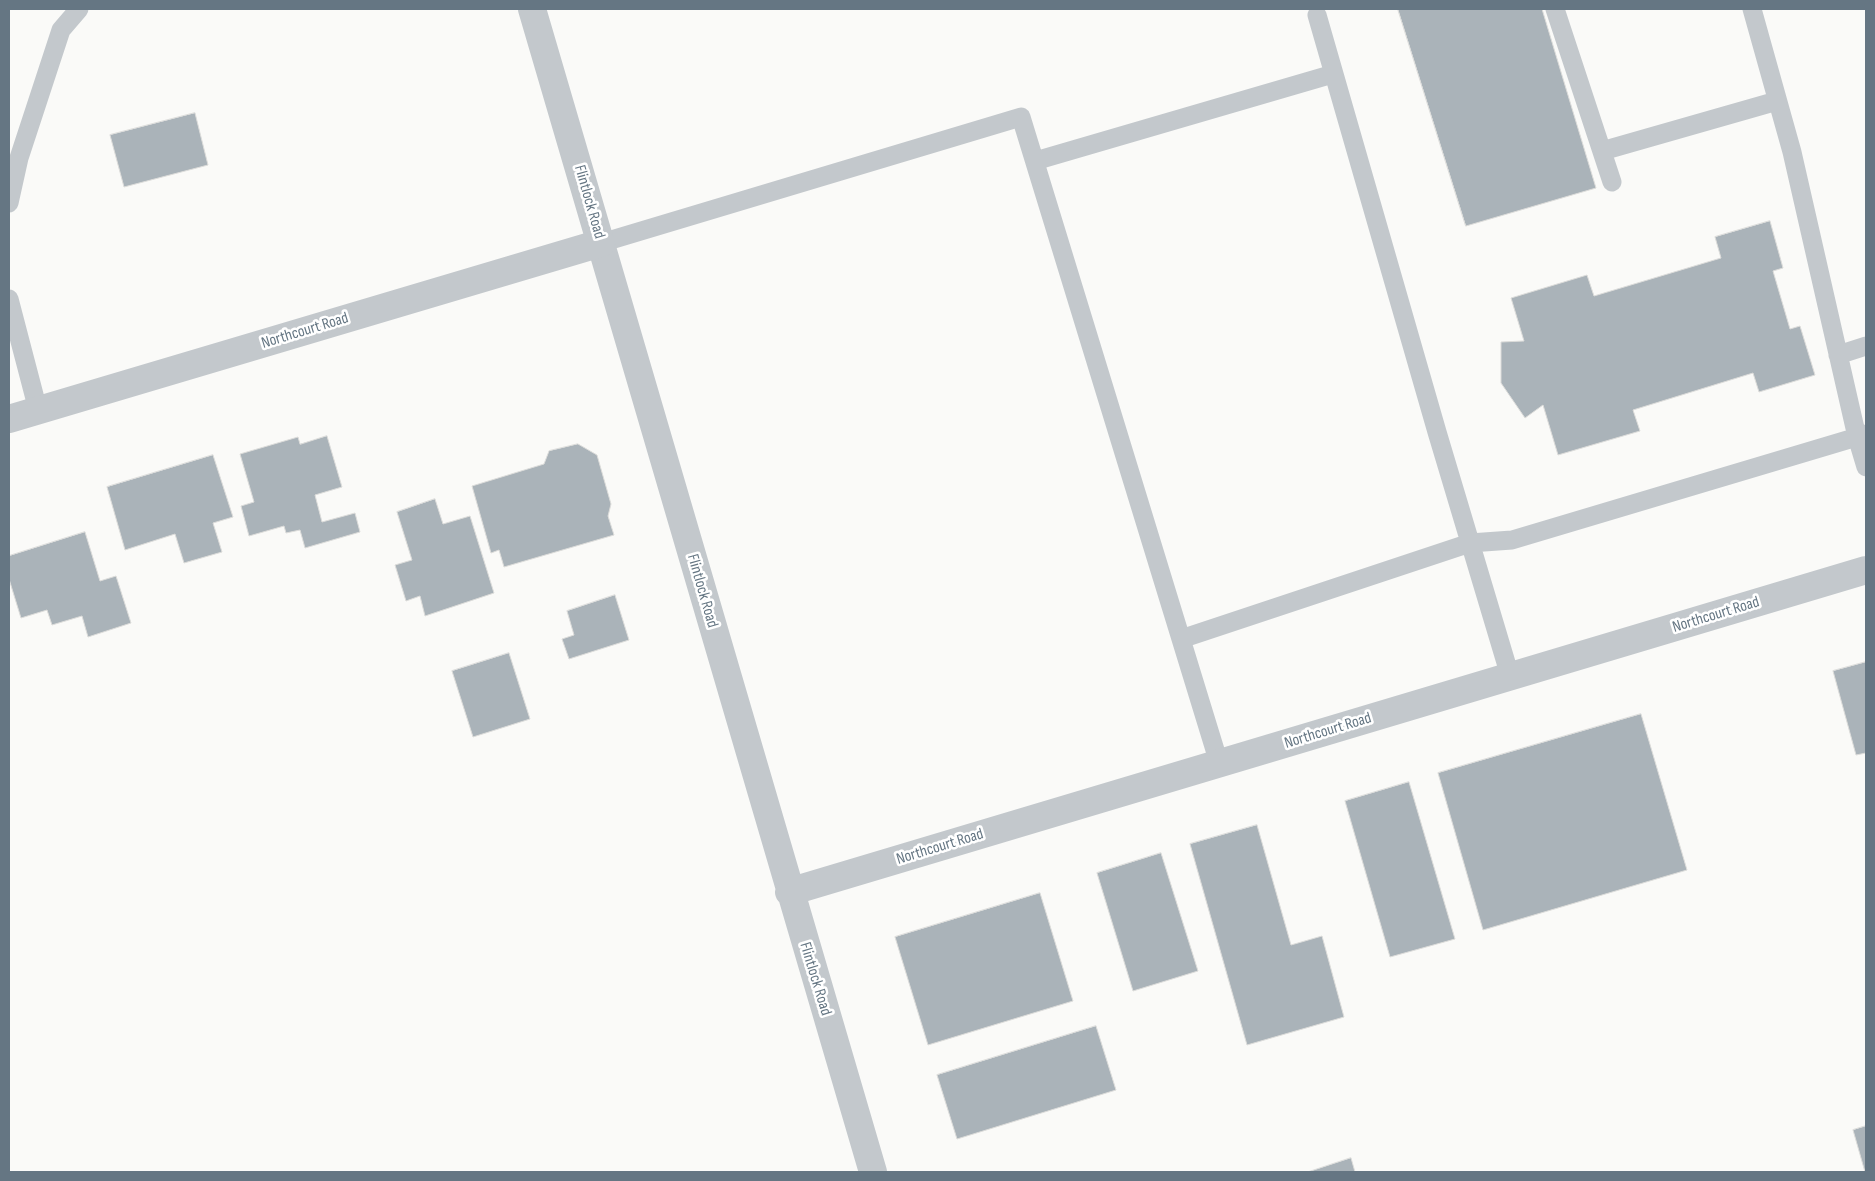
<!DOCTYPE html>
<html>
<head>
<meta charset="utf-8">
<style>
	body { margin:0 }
	#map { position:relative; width:1875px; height:1181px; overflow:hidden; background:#fafaf8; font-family:"Sofia Sans Condensed",sans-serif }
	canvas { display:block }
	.frame { position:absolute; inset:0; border:10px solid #657683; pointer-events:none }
</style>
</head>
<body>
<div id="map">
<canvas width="1875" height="1181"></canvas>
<div class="frame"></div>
</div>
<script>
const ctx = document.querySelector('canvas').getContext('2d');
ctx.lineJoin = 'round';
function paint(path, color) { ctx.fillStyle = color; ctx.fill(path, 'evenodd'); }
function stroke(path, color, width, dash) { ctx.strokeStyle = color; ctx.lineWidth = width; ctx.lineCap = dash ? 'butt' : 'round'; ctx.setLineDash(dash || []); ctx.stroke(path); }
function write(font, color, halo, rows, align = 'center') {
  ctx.font = font + ' "Sofia Sans Condensed",sans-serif'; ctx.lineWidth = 5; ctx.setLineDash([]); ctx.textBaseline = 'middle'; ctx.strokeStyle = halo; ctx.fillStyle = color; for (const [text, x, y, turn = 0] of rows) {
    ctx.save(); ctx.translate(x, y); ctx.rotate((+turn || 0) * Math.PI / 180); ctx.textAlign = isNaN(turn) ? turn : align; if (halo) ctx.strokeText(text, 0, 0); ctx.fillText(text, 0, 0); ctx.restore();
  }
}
const building = new Path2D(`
	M1398 9H1542L1596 188 1466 226Z
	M195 113 208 165 124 187 110 135Z
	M1770 221 1783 268 1773 271 1790 329 1800 326 1815 375 1759 392 1753 373 1633 410 1640 431 1558 455 1543 405 1525 418 1501 383V342L1524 341 1511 298 1587 275 1594 296 1721 258 1715 237Z
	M327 436 342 487 315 495 322 522 355 513 360 532 305 548 300 530 286 533 284 526 249 536 241 506 254 502 240 454 298 437 300 444Z
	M578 444 597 455 611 504 608 516 614 535 504 567 499 550 491 553 472 486 544 464 549 451Z
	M213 455 233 517 213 523 222 552 184 563 175 534 125 550 107 487Z
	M435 499 443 524 470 516 494 593 425 616 420 596 406 601 395 565 412 560 397 512Z
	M85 532 100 581 116 576 131 623 88 637 82 616 52 625 47 610 21 618 9 579V556Z
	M615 595 629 640 569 659 562 639 574 635 567 611Z
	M509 653 530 719 473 737 452 671Z
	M1866 662V753L1856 755 1833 671Z
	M1641 714 1687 870 1483 930 1438 773Z
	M1409 782 1455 939 1390 957 1345 801Z
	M1257 825 1291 945 1322 936 1344 1017 1247 1045 1190 844Z
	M1161 853 1198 971 1133 991 1097 873Z
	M1040 893 1073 1001 928 1045 895 937Z
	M1096 1026 1116 1090 957 1139 937 1075Z
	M1866 1126V1172H1865L1853 1130Z
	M1351 1158 1355 1172H1308Z`);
paint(building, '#aab3b9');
stroke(building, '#dcdcda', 1);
stroke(new Path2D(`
	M1555 9 1612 182
	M1752 9 1792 152 1857 437 1866 434
	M1317 15 1437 432 1510 676
	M1602 151 1777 101
	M1035 161 1333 74
	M9 203 19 158 61 30 79 9
	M601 243 1021 117 1219 763
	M9 299 38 410
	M1838 355 1866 346
	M1181 639 1470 543 1512 540 1857 437 1866 467`), '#c3c8cc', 19);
stroke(new Path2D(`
	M532 9 873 1172
	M789 892 1866 570`), '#c3c8cc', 28);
stroke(new Path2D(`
	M9 419 601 243`), '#c3c8cc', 28);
write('16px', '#657683', '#fff', [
	["Flintlock Road",589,202,74],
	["Northcourt Road",305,331,-17],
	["Flintlock Road",702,591,74],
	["Northcourt Road",1716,615,-17],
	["Northcourt Road",1328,731,-17],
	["Northcourt Road",940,847,-17],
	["Flintlock Road",815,979,73]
]);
</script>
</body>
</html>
